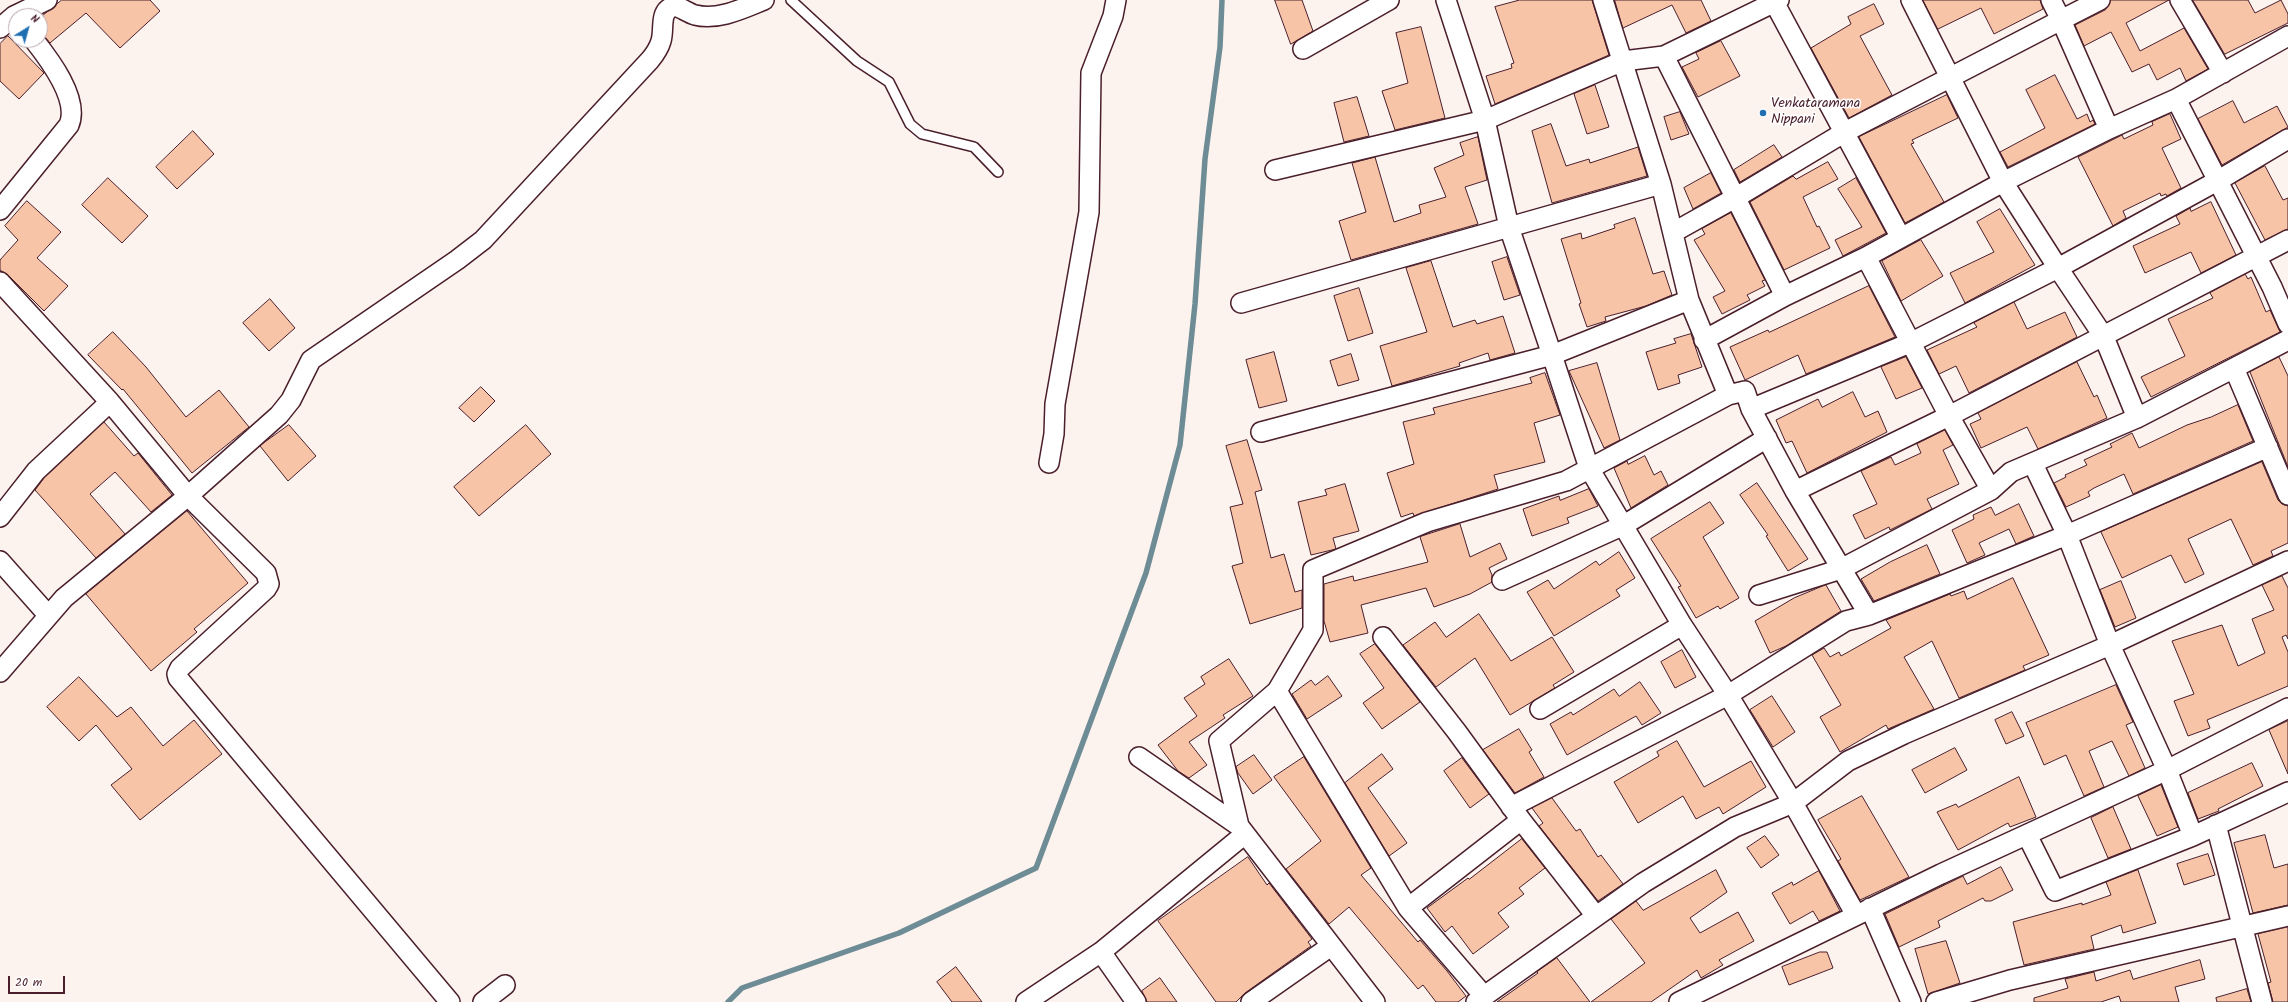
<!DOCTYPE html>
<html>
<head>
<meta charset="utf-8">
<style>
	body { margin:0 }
	#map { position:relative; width:2288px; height:1002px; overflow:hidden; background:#fdf3ee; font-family:Kalam,sans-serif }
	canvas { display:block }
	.north { position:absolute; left:8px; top:8px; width:40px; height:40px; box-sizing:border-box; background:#fff; border:1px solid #b7a5aa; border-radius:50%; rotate:37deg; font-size:11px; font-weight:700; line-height:16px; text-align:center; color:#4a1f2b }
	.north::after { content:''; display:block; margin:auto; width:14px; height:18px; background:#1f6fb2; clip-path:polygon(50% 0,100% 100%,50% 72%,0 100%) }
	.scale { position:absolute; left:8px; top:976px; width:57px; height:18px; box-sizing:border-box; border:2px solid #4a1f2b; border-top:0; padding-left:5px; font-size:12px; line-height:14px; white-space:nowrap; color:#4a1f2b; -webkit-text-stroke:3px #fff; paint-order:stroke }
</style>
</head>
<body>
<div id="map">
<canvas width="2288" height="1002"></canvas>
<div class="north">N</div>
<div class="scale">20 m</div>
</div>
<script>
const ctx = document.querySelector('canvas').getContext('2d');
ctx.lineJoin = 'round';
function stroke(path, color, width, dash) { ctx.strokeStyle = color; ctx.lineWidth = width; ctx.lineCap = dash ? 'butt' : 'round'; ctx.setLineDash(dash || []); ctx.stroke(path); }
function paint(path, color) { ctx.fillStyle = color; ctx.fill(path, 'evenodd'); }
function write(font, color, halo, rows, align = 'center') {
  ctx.font = font + ' Kalam,sans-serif'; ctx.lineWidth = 3; ctx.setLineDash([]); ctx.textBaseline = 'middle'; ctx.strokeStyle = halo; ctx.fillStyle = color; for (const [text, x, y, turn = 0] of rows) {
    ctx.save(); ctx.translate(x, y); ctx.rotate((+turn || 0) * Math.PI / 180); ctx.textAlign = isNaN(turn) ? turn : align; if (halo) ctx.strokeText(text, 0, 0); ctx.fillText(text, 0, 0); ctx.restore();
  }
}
stroke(new Path2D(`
	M728 1002 742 988 899 933 1036 868 1146 573 1180 445 1195 304 1205 159 1220 47 1222 0`), '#6d8c95', 5.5);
const building = new Path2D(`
	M62 0H150L160 11 120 48 86 13 50 43 40 31V18Z
	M1275 0H1302L1313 31 1291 44Z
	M1520 0H1592L1609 55 1495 104 1486 76 1512 68 1511 64 1514 63 1495 7Z
	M1615 0H1701L1711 21 1686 33 1672 5 1623 28Z
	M1923 0H2040L2043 9 1994 34 1981 8 1938 29Z
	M2111 0H2169L2126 23 2140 51 2184 28 2208 69 2186 81 2180 68 2157 80 2149 64 2132 72 2111 32 2084 46 2075 25 2105 10Z
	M2193 0H2248L2255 13 2281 0 2288 14V23L2225 54Z
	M1874 4 1884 24 1860 36 1892 95 1849 118 1811 48 1851 24 1848 17Z
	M1421 27 1445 118 1395 130 1382 91 1408 83 1396 33Z
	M8 36 44 73 19 99 0 81V44Z
	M1721 41 1740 76 1698 97 1682 67 1699 59 1696 53Z
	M2055 75 2077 119 2087 114 2090 122 2093 120 2095 124 2008 167 2000 152 2045 128 2026 90Z
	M1595 85 1609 127 1587 134 1574 94Z
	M1947 95 1958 118 1912 140 1914 143 1911 144 1944 202 1905 223 1859 137Z
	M1357 97 1369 136 1344 142 1334 103Z
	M2233 101 2244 123 2277 106 2288 127 2222 165 2198 119Z
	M1680 112 1689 134 1671 140 1664 117Z
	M2170 114 2181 139 2162 148 2181 188 2167 196 2166 194 2161 196 2160 193 2123 211 2126 218 2113 226 2078 157 2122 135 2124 139 2153 125 2152 122Z
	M1551 124 1566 166 1589 159 1590 163 1638 147 1647 176 1552 203 1532 131Z
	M193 131 214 154 177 189 156 167Z
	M1478 137 1487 180 1465 187 1478 224 1351 260 1339 221 1366 212 1352 163 1375 157 1394 222 1421 213 1419 205 1446 197 1434 168 1464 155 1460 143Z
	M1774 145 1782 157 1740 182 1734 170Z
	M1828 162 1838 179 1803 197 1817 227 1819 226 1830 248 1784 270 1750 202 1793 176 1796 179Z
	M2265 166 2283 200 2288 198V229L2265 240 2235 183Z
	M1711 173 1721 193 1693 209 1684 188Z
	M108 178 148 216 122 243 82 205Z
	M1856 178 1886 233 1843 256 1835 240 1862 227 1838 189Z
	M27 201 61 232 37 258 68 286 44 311 8 275 0 270V260L18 240 5 226Z
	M2211 202 2236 255 2201 273 2191 252 2145 273 2133 246 2180 224 2176 216 2190 208 2191 211Z
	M2000 209 2035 265 1965 303 1950 273 1994 252 1977 222Z
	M1731 213 1765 280 1762 281 1765 286 1747 295 1750 300 1722 314 1713 297 1725 291 1694 240 1705 234 1702 229Z
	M1635 218 1653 274 1664 271 1672 295 1646 306 1605 317 1606 321 1587 327 1579 304 1581 303 1561 239 1581 233 1582 239 1615 228 1614 225Z
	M1921 240 1943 276 1901 301 1882 261Z
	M1507 257 1520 295 1504 300 1492 262Z
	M1431 261 1453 327 1475 320 1477 324 1503 316 1515 353 1490 360 1488 353 1459 363 1460 366 1392 386 1380 346 1427 332 1406 268Z
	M2245 274 2248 279 2251 277 2266 312 2270 310 2280 332 2151 397 2141 377 2185 356 2168 319 2213 298 2210 293Z
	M1869 286 1895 337 1806 374 1798 355 1745 380 1730 347 1768 330 1769 332Z
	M1359 288 1373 333 1348 341 1334 296Z
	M270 299 295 328 269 351 243 323Z
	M2014 302 2027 329 2065 312 2077 337 1969 393 1956 366 1939 374 1927 350 1977 327 1974 323Z
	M113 332 146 367 186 417 219 390 249 427 192 473 123 389 122 390 88 355Z
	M1691 334 1702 367 1678 375 1680 383 1658 390 1646 352 1676 343 1674 339Z
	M1274 352 1287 401 1259 408 1246 360Z
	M1351 354 1359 380 1338 386 1330 361Z
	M1906 357 1922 388 1896 399 1881 367Z
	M2279 357 2288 376V467L2250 372Z
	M2077 362 2094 397 2097 395 2107 418 2038 449 2027 427 1981 448 1970 424 1981 419 1978 413Z
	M1597 363 1620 440 1604 448 1569 371Z
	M1545 373 1560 415 1534 423 1545 462 1494 475 1498 489 1414 516 1413 513 1401 517 1387 473 1414 464 1403 422 1435 414 1433 408 1532 383 1530 378Z
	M481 387 495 401 474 422 459 408Z
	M1853 392 1865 417 1878 411 1887 432 1807 473 1792 441 1786 443 1776 420 1818 399 1822 407Z
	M2238 405 2253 441 2133 494 2124 474 2094 488 2088 492 2090 496 2066 507 2054 483 2066 477 2065 475 2087 465 2084 460 2112 447 2110 444 2132 433 2139 448 2187 425 2211 417Z
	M104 422 134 456 138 453 172 495 151 512 115 472 90 494 125 534 96 558 35 490 44 478Z
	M289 425 316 456 288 481 260 446Z
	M526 425 551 454 479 516 454 487Z
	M1945 430 1953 445 1943 450 1959 484 1927 499 1932 509 1890 530 1889 527 1865 539 1853 515 1877 504 1861 471 1891 457 1895 465 1921 453 1917 444Z
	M1247 440 1262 490 1255 492 1271 558 1284 554 1295 592 1302 590V608L1250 624 1232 566 1243 563 1230 507 1243 504 1226 446Z
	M1645 456 1654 475 1661 471 1668 485 1631 508 1614 468 1627 461 1628 464Z
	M2262 462 2278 500 2282 504 2288 506V543L2271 551 2273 556 2253 565 2231 519 2188 539 2204 574 2185 583 2171 555 2122 578 2101 532Z
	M1757 483 1808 559 1788 571 1766 536 1768 535 1740 495Z
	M1345 484 1359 531 1333 538 1336 549 1311 555 1298 502 1327 495 1325 490Z
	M1589 489 1598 506 1567 518 1569 523 1532 536 1523 509 1559 496 1560 500Z
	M1710 502 1724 523 1703 537 1739 598 1720 609 1718 606 1696 618 1678 587 1681 586 1651 539Z
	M2019 504 2034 536 2016 544 2009 529 1979 543 1985 555 1967 563 1952 530 1974 519 1973 515 1991 507 1995 515Z
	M187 511 248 583 194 629 197 632 151 671 86 594Z
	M1460 524 1470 557 1500 543 1507 559 1489 568 1492 575V582L1470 594 1434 607 1426 588 1361 605 1368 633 1330 642 1324 621V584L1353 576 1354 581 1428 562 1420 537Z
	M1927 545 1940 574 1874 601 1861 579 1890 562Z
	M1619 552 1635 578 1616 590 1620 596 1554 636 1527 592 1548 580 1554 589 1596 561 1599 565Z
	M2282 576 2288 588V639L2286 635 2282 637 2288 652V686L2207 720 2210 728 2188 736 2174 701 2194 694 2172 641 2222 625 2238 666 2265 653 2252 619 2274 610 2262 585Z
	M2013 578 2049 655 2023 666 2025 670 1959 698 1932 641 1904 657 1934 709 1888 729 1886 725 1840 752 1820 717 1841 705 1812 655 1824 648 1830 657 1839 652 1841 656 1891 628 1886 620 1950 594 1951 596 1964 591 1967 599Z
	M2121 581 2136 618 2115 627 2100 590Z
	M1826 585 1841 611 1786 646 1770 653 1755 621 1794 598Z
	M1479 614 1511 661 1552 637 1574 672 1553 685 1555 688 1510 715 1475 658 1436 687 1403 645 1435 622 1446 637Z
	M1375 644 1420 702 1382 729 1363 703 1384 688 1360 654Z
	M1682 650 1696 677 1675 688 1661 662Z
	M1229 659 1253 696 1223 715 1225 718 1189 742 1207 765 1189 778 1178 771 1158 745 1197 716 1184 698 1205 684 1201 677Z
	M1328 676 1342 696 1307 719 1292 694 1311 680 1315 685Z
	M79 677 117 717 131 707 163 746 194 720 222 754 140 820 111 785 132 769 96 725 79 741 47 707Z
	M1640 682 1661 713 1642 725 1636 716 1567 755 1550 724 1571 712 1573 715 1614 689 1619 696Z
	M2116 685 2133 722 2126 725 2145 768 2129 776 2112 741 2089 751 2104 787 2084 796 2066 755 2044 765 2026 723Z
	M1772 696 1795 732 1773 747 1750 710Z
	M2012 712 2024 736 2006 744 1995 720Z
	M2288 721V774L2269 730Z
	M1519 729 1532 750 1529 752 1544 777 1515 793 1483 750Z
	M1677 741 1704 787 1751 761 1766 787 1723 814 1719 807 1696 819 1683 796 1638 823 1614 782 1659 756 1657 752Z
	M1955 748 1967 770 1925 793 1912 770Z
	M1382 754 1393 769 1368 788 1407 843 1389 856 1345 783Z
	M1254 755 1272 780 1253 794 1238 773 1236 767Z
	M1304 757 1371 868 1361 875 1418 942 1420 940 1447 971 1466 996 1458 1002H1436L1423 985 1418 989 1349 907 1329 924 1286 869 1321 841 1274 777Z
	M1462 758 1489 794 1470 808 1444 771Z
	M2252 763 2263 786 2218 809 2219 811 2198 819 2188 793Z
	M2019 777 2036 817 2010 827 2008 823 1958 850 1937 812 1956 804 1958 807Z
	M2161 785 2178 827 2157 836 2138 796Z
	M1862 796 1909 877 1860 900 1838 861 1841 859 1818 820Z
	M1552 798 1576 831 1580 829 1598 857 1601 855 1623 884 1598 901 1539 826 1543 823 1532 808Z
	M2113 807 2131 849 2108 858 2091 818Z
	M2265 835 2274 868 2288 864V905L2253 913 2234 843Z
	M1765 836 1779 855 1761 868 1747 848Z
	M1522 839 1545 868 1519 888 1524 894 1498 913 1509 927 1473 954 1452 926 1445 932 1427 908 1468 878 1469 879Z
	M2208 854 2215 875 2184 885 2177 864Z
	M1248 857 1267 885 1269 883 1312 939 1308 942 1311 946 1245 993 1236 1002H1216L1158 921Z
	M2001 867 2013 890 1991 901H1985L1983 898 1938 921 1940 927 1899 947 1885 914 1963 876 1967 884Z
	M1716 870 1727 892 1690 918 1700 933 1738 912 1754 941 1719 960 1723 965 1701 978 1697 970 1651 1002H1591L1645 963 1611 919 1636 901 1643 910Z
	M2138 870 2156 923 2123 933 2121 925 2091 936 2094 949 2024 965 2013 922 2082 903V905L2111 895 2106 882Z
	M1819 871 1840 911 1819 921 1813 911 1790 924 1772 893 1792 882 1793 885Z
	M2288 927V1002H2273L2268 983 2271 982 2258 934Z
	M1946 941 1960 983 1928 994 1915 949Z
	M1820 952H1827L1833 968 1789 985 1782 967Z
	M1557 958 1590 1002H1497L1538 973 1537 972Z
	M2200 960 2205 979 2175 987 2179 1002H2121L2119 996 2101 1002H2034V998L2068 988 2065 979 2094 972 2096 981 2130 970 2133 979Z
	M956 967 982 1002H952L937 982Z
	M1160 978 1177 1002H1147L1142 991Z
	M2247 989 2251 1002H2217L2216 998Z`);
paint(building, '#f7c4a8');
stroke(building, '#4a1f2b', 1);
const service = new Path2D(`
	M791 0 857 61 889 82 910 124 922 134 974 147 998 172`);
const minor = new Path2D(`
	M1603 0 1661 184 1689 300 1728 395
	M1773 0 1901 238
	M2100 0 2061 20 2109 129
	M2180 0 2223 73
	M16 18 14 16 47 0
	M0 28 14 16
	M2288 36 2176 99 2109 129 2003 182 2058 268 2219 180 2288 139
	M1303 49 1389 0
	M1664 56 1785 296
	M2176 99 2272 287 2288 324
	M1275 170 1485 120 1623 61 1664 56 1779 0
	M0 210 69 125C80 99 49 59 34 40
	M1674 232 1735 198 1845 132 2061 20 2051 0
	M1866 257 1949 416 1991 490
	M0 282 110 402 188 496 266 573 269 584 266 589 180 668 177 674 178 678 450 1002
	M1689 300 1552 355 1589 468 1682 625 1728 695 1793 803 1856 915
	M1241 303 1661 184
	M1704 340 1785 296 1866 257 2003 182 1911 0
	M2234 368 2288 340
	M1751 409 1912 342 2058 268 2104 337 2137 418
	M1261 432 1552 355 1509 227 1485 120 1446 0
	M1049 463 1054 434 1055 404 1089 212 1091 73 1113 16 1116 0
	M2033 464 2067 535 2110 645 2167 770 2193 836
	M1795 491 1949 416 2288 240
	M0 517 36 471 110 402
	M0 561 48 615
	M1502 580 1624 525 1767 438
	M1759 595 1841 569 1991 490 2011 472 2137 418 2234 368 2288 495
	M1383 637 1457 732 1521 820 1408 908 1484 996
	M0 672 64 598 188 496 279 415 291 400 311 360 457 260 483 240 650 60C655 54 659 48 661 41 665 28 658 10 675 6 682 8 688 13 695 15 718 21 744 8 764 0
	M1277 691 1408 908
	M1540 709 1682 625
	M1139 757 1239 826 1375 1002
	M1511 807 1728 695 1846 621 1869 615 2067 535 2268 447
	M1521 820 1596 916
	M2216 825 2262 1002
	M1239 826 1219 741 1277 691 1313 630V570L1427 522 1566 481 1728 395 1745 391 1751 409 1795 491 1869 615
	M2027 835 2055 891 2193 836 2288 792
	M1870 908 1911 1002
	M1101 952 1136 1002
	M483 1002 505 985
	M1026 1002 1101 952 1245 834
	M1251 1002 1331 946
	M1476 1002 1643 883 1735 827 1793 803 1848 761 1904 734 2110 645 2288 561
	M1679 1002 1941 874 2167 770 2288 708
	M1936 1002 2010 980 2288 916`);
stroke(service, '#4a1f2b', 12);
stroke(minor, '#4a1f2b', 22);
stroke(service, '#fff', 9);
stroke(minor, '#fff', 19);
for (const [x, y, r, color] of [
	[1763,113,4,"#1f6fb2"]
]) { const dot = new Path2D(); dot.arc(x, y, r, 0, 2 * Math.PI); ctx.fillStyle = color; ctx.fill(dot); stroke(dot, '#fff', 1.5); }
write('14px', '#4a1f2b', '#fff', [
	["Venkataramana",1771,105],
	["Nippani",1771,121]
], 'left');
</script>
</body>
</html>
